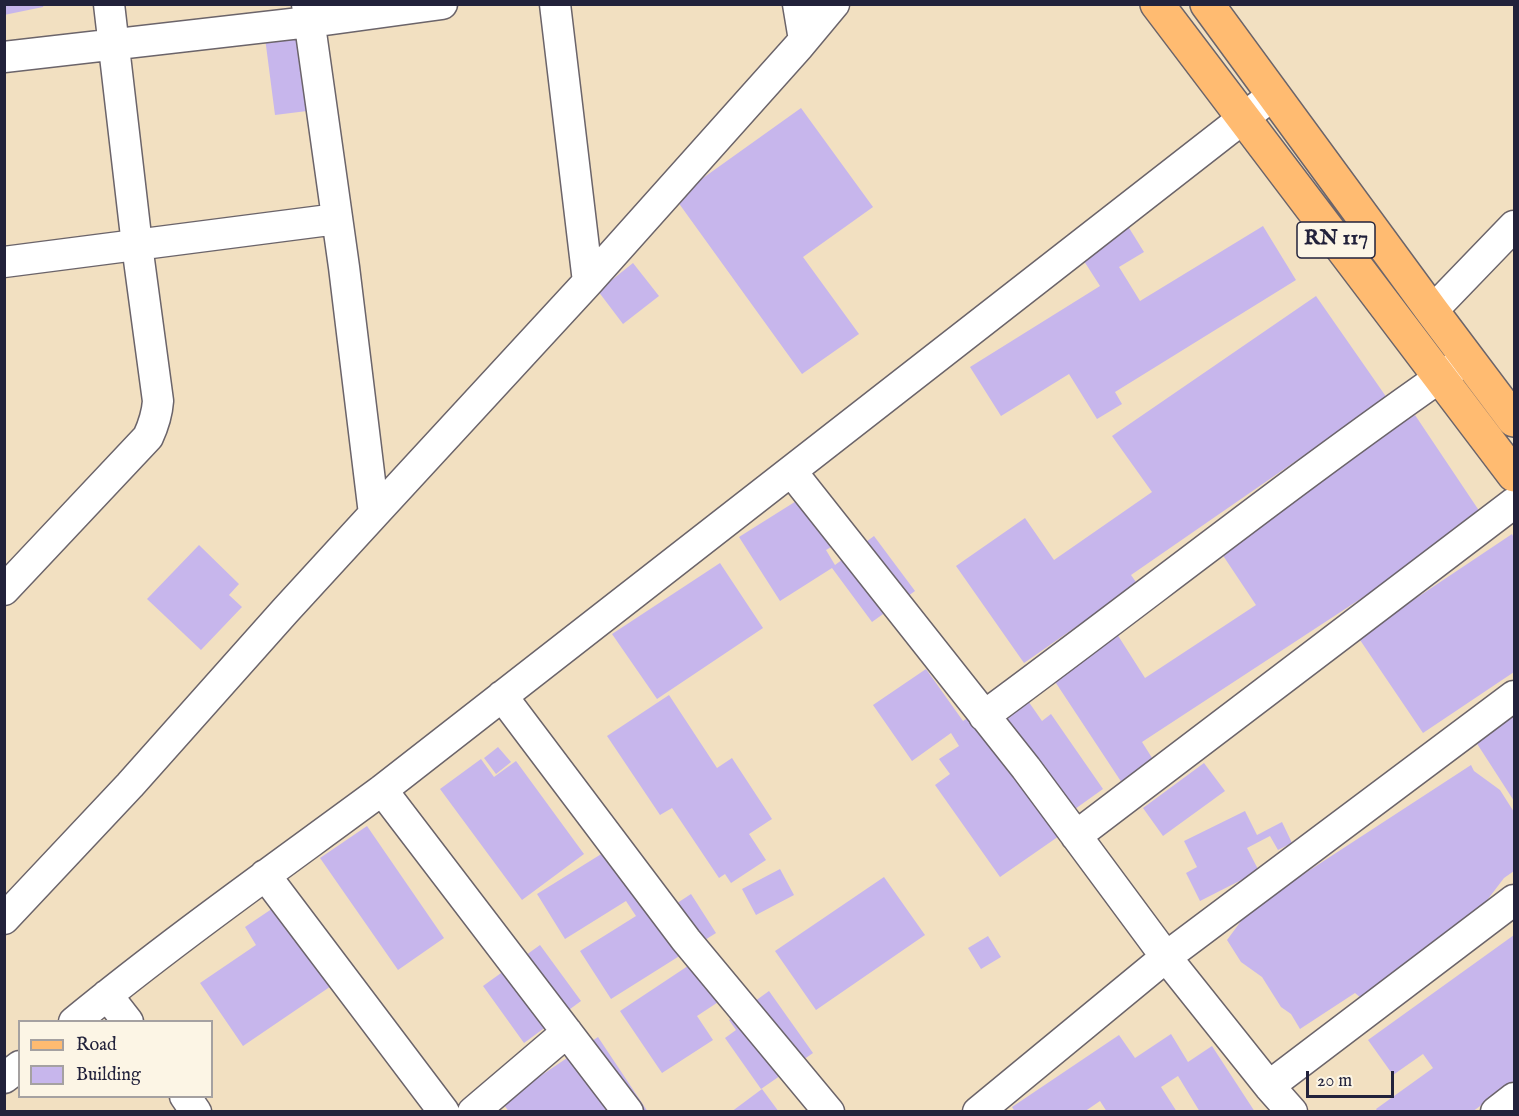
<!DOCTYPE html>
<html>
<head>
<meta charset="utf-8">
<style>
	body { margin:0 }
	#map { position:relative; width:1519px; height:1116px; overflow:hidden; background:#f2e0c1; font-family:"IM FELL English",serif }
	canvas { display:block }
	.frame { position:absolute; inset:0; border:6px solid #22223b; pointer-events:none }
	.legend { position:absolute; left:18px; top:1020px; width:195px; height:78px; box-sizing:border-box; background:#fcf5e5; border:2px solid #a5a1a1; margin:0; padding:8px 10px; list-style:none; font-size:18px; color:#22223b }
	.legend li { display:flex; align-items:center; gap:12px; height:30px }
	.legend b { width:30px; border:2px solid #a5a1a1 }
	.scale { position:absolute; left:1306px; top:1071px; width:88px; height:27px; box-sizing:border-box; border:3px solid #22223b; border-top:0; padding-left:8px; font-size:18px; line-height:21px; white-space:nowrap; color:#22223b; -webkit-text-stroke:4px #fcf5e5; paint-order:stroke }
</style>
</head>
<body>
<div id="map">
<canvas width="1519" height="1116"></canvas>
<div class="frame"></div>
<ul class="legend">
<li><b style="height:8px;background:#ffbb71"></b>Road</li>
<li><b style="height:16px;background:#c7b6ec"></b>Building</li>
</ul>
<div class="scale">20 m</div>
</div>
<script>
const ctx = document.querySelector('canvas').getContext('2d');
ctx.lineJoin = 'round';
function paint(path, color) { ctx.fillStyle = color; ctx.fill(path, 'evenodd'); }
function stroke(path, color, width, dash) { ctx.strokeStyle = color; ctx.lineWidth = width; ctx.lineCap = dash ? 'butt' : 'round'; ctx.setLineDash(dash || []); ctx.stroke(path); }
function write(font, color, halo, rows, align = 'center') {
  ctx.font = font + ' "IM FELL English",serif'; ctx.lineWidth = 4.5; ctx.setLineDash([]); ctx.textBaseline = 'middle'; ctx.strokeStyle = halo; ctx.fillStyle = color; for (const [text, x, y, turn = 0] of rows) {
    ctx.save(); ctx.translate(x, y); ctx.rotate((+turn || 0) * Math.PI / 180); ctx.textAlign = isNaN(turn) ? turn : align; if (halo) ctx.strokeText(text, 0, 0); ctx.fillText(text, 0, 0); ctx.restore();
  }
}
paint(new Path2D(`
	M4 4H44L43 7 4 15Z
	M311 24 323 109 275 115 264 30Z
	M801 108 873 207 803 257 859 334 802 374 675 198Z
	M1116 207 1144 252 1119 267 1140 301 1263 226 1296 280 1115 392 1122 404 1097 419 1069 374 1001 416 970 367 1100 286 1068 236Z
	M633 263 659 296 623 324 598 291Z
	M1316 296 1387 398 1131 575 1148 599 1094 637 1083 622 1024 663 956 566 1025 518 1054 560 1152 492 1112 436Z
	M1415 415 1484 518 1142 742 1154 761 1122 783 1052 677 1117 634 1145 678 1256 605 1216 545Z
	M809 493 840 542 826 550 835 565 874 536 915 591 872 622 832 568 780 601 739 537Z
	M1512 534 1514 538V672L1423 733 1358 637Z
	M199 545 239 584 229 595 242 607 201 650 147 599Z
	M720 563 763 628 657 699 612 634Z
	M926 669 963 721 1017 685 1042 721 1051 714 1103 789 1054 824 1062 834 1000 877 935 785 950 774 939 759 959 746 951 733 912 761 873 705Z
	M669 695 717 768 732 758 772 819 749 834 766 860 731 883 725 874 719 878 672 808 660 815 607 736Z
	M1514 712V801L1474 739Z
	M498 747 511 762 496 774 484 758Z
	M481 759 494 777 516 761 584 854 522 900 440 789Z
	M1204 763 1225 791 1163 836 1143 808Z
	M1471 765 1474 771 1500 790 1514 812V871L1504 878 1450 949 1367 1003 1355 993 1300 1029 1291 1014 1281 1007 1262 977 1241 962 1227 940 1250 909Z
	M1245 811 1257 835 1282 822 1292 843 1278 850 1270 836 1247 848 1259 871 1200 901 1186 873 1197 867 1184 841Z
	M367 826 444 938 398 970 320 858Z
	M627 838 659 915 691 894 716 933 611 999 580 951 636 916 626 901 565 939 537 894Z
	M780 869 794 895 756 915 742 889Z
	M884 877 925 935 816 1010 775 951Z
	M285 900 340 980 243 1046 200 983 256 945 245 927Z
	M1514 935V1081L1472 1112H1378L1376 1109 1433 1068 1423 1054 1393 1075 1368 1040Z
	M988 936 1001 957 981 969 968 948Z
	M540 945 581 1001 524 1043 483 986Z
	M712 950 738 989 697 1016 713 1040 662 1073 620 1011Z
	M769 991 813 1053 761 1089 725 1038 736 1030 729 1020Z
	M1171 1034 1188 1062 1212 1046 1255 1112H1200L1178 1076 1161 1087 1177 1112H1107L1100 1101 1084 1112H1015L1012 1107 1119 1035 1135 1058Z
	M598 1037 648 1112H509L502 1102Z
	M762 1089 779 1112H731Z`), '#c7b6ec');
const street = new Path2D(`
	M555 4 588 282
	M804 40 834 4
	M4 57 309 22 442 4
	M4 262 337 219
	M1432 311 1514 226
	M791 471 1026 768 1166 957 1269 1086 1292 1112
	M374 514 588 282 799 46 804 40 798 4
	M4 590 148 437C154 424 157 415 158 401L137 245 109 4
	M502 696 686 940 829 1112
	M984 716C1143 599 1297 476 1459 364
	M382 790 628 1112
	M1076 836 1514 503
	M265 875 444 1112
	M4 919 130 785 285 611 374 514 344 267 307 4
	M107 995 128 1022
	M74 1022C174 940 279 866 382 790L1273 95
	M4 1078 20 1066
	M1269 1086 1514 900
	M185 1096 196 1112
	M473 1112 567 1032
	M978 1112 1166 957 1514 696
	M1496 1112 1514 1098`);
const primary = new Path2D(`
	M1157 4 1514 475
	M1207 4 1432 311 1514 420`);
stroke(street, '#6b646a', 33);
stroke(primary, '#6b646a', 36);
stroke(street, '#fff', 30);
stroke(primary, '#ffbb71', 33);
for (const [x, y, w] of [
	[1336,240,78]
]) { const box = new Path2D(); box.roundRect(x - w / 2, y - 18, w, 36, 4.5); ctx.fillStyle = '#fcf5e5'; ctx.fill(box); stroke(box, '#22223b', 1.5); }
write('bold 21px', '#22223b', null, [
	["RN 117",1336,240]
]);
</script>
</body>
</html>
